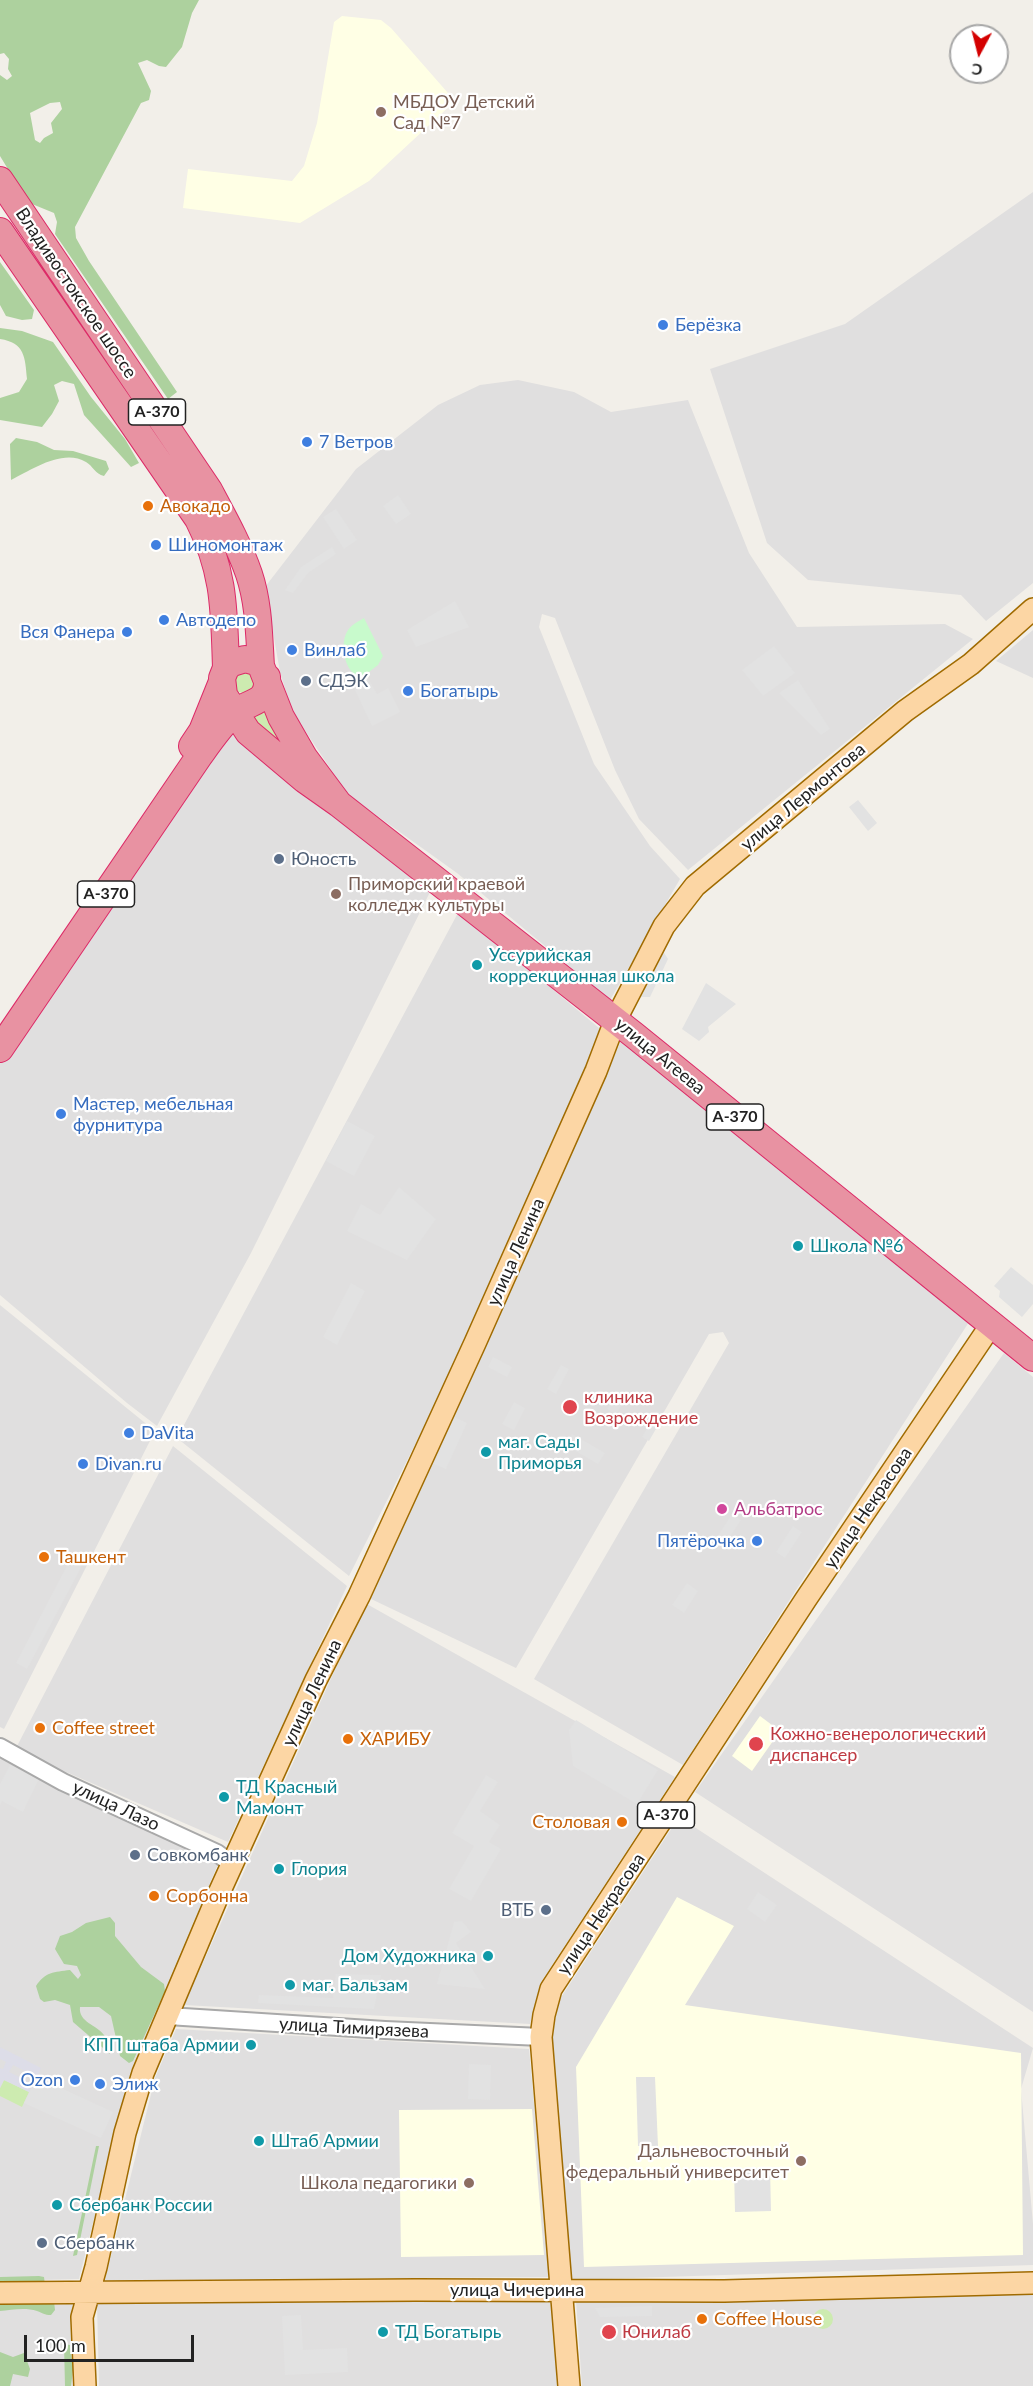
<!DOCTYPE html>
<html>
<head>
<meta charset="utf-8">
<style>
	body { margin:0 }
	#map { position:relative; width:1033px; height:2386px; overflow:hidden; background:#f2efe9; font-family:Lato,sans-serif }
	canvas { display:block }
	.north { position:absolute; left:949px; top:24px; width:60px; height:60px; box-sizing:border-box; background:#fff; border:2px solid #a7a7a7; border-radius:50%; rotate:187deg; font-size:16px; font-weight:700; line-height:24px; text-align:center; color:#222 }
	.north::after { content:''; display:block; margin:auto; width:21px; height:27px; background:#d40000; clip-path:polygon(50% 0,100% 100%,50% 72%,0 100%) }
	.scale { position:absolute; left:24px; top:2335px; width:170px; height:27px; box-sizing:border-box; border:3px solid #222; border-top:0; padding-left:8px; font-size:18px; line-height:21px; white-space:nowrap; color:#222; -webkit-text-stroke:4px #fff; paint-order:stroke }
</style>
</head>
<body>
<div id="map">
<canvas width="1033" height="2386"></canvas>
<div class="north">С</div>
<div class="scale">100 m</div>
</div>
<script>
const ctx = document.querySelector('canvas').getContext('2d');
ctx.lineJoin = 'round';
function paint(path, color) { ctx.fillStyle = color; ctx.fill(path, 'evenodd'); }
function stroke(path, color, width, dash) { ctx.strokeStyle = color; ctx.lineWidth = width; ctx.lineCap = dash ? 'butt' : 'round'; ctx.setLineDash(dash || []); ctx.stroke(path); }
function write(font, color, halo, rows, align = 'center') {
  ctx.font = font + ' Lato,sans-serif'; ctx.lineWidth = 4.5; ctx.setLineDash([]); ctx.textBaseline = 'middle'; ctx.strokeStyle = halo; ctx.fillStyle = color; for (const [text, x, y, turn = 0] of rows) {
    ctx.save(); ctx.translate(x, y); ctx.rotate((+turn || 0) * Math.PI / 180); ctx.textAlign = isNaN(turn) ? turn : align; if (halo) ctx.strokeText(text, 0, 0); ctx.fillText(text, 0, 0); ctx.restore();
  }
}
paint(new Path2D(`
	M1033 192V583L986 621 961 595 808 580 767 543 710 369 845 324Z
	M518 380 574 392 611 412 688 400 749 553 797 627 945 624 973 639 688 870 639 819 615 770 555 618 542 614 539 627 594 764 650 846 680 879 610 1000 457 873 348 795 292 711 280 672 265 587 356 469 438 405 480 385Z
	M1033 630V678L996 661Z
	M231 731 298 790 433 886 251 1253 157 1426 127 1403 0 1295V1057Z
	M459 911 605 1033 446 1383 349 1576 177 1438Z
	M621 1041 969 1322 683 1765 534 1679 729 1343 723 1332 709 1334 516 1668 369 1598Z
	M0 1305 155 1431 4 1729 0 1727Z
	M1004 1353 1033 1377V2012L695 1792Z
	M173 1446 347 1586 228 1842 15 1750Z
	M365 1603 675 1777 541 1982 530 2024 184 2005Z
	M0 1758 218 1864 131 2070 79 2279 0 2281Z
	M679 1817 1033 2048 1021 2089 1033 2224V2265L571 2280 550 2042 560 1999Z
	M176 2029 529 2049 550 2277 105 2280 155 2078Z
	M1033 2285V2386H582L576 2301Z
	M552 2301 557 2386H99L97 2304Z
	M73 2304 70 2317 73 2386H0V2306Z`), '#e0dfdf');
paint(new Path2D(`
	M342 16 381 20 391 28 455 101 369 181 300 223 183 208 188 169 292 181 304 166 317 123 334 22Z
	M760 1716 780 1731 752 1771 732 1756Z
	M677 1897 734 1926 685 2005 1021 2053 1023 2255 584 2267 576 2067Z
	M532 2109 544 2255 401 2257 399 2110Z`), '#ffffe5');
paint(new Path2D(`
	M245 670 254 676 255 687 246 694 236 691 234 675Z
	M265 710 288 757 253 718Z
	M4 2080 29 2092 22 2107 0 2096V2088Z
	M813 2319a10 10 0 1 1 20 0a10 10 0 1 1-20 0Z`), '#cdebb0');
paint(new Path2D(`
	M0 0H199L192 13 182 47 166 67 159 66 147 60 138 63 151 91 149 100 141 103 75 227 76 238 89 261 177 392 168 399 55 234 57 222 54 213 32 204 22 192 0 156V75L7 80 12 76 8 69 9 59 4 53 0 54ZM60 102 62 109 51 123 53 133 44 138 40 143 35 140 30 113 50 103Z
	M0 262 34 310 32 319 22 320 6 316 0 305Z
	M0 328 22 331 53 342 91 397 125 439 139 463 131 467 84 415 74 384 62 381 54 385 59 401 52 414 42 427 0 420V398L19 392 27 379C25 357 25 343 0 339Z
	M16 438 37 442 54 450 73 451 106 461 109 469 104 476C95 474 93 466 86 462 63 448 31 470 11 480L10 444Z
	M110 1917 115 1923V1936L141 1967 164 1984 165 1991 133 2061 129 2063 120 2056 111 2016 99 2007H80C78 2022 97 2025 104 2035 107 2039 108 2048 110 2054L73 2022 70 2005 55 2000 44 2002 40 1999 36 1986C45 1972 54 1972 70 1970L78 1979 81 1975 77 1966 64 1964 55 1949 60 1936 72 1932 86 1923Z
	M96 2146H99L77 2255 73 2256Z
	M39 2276 44 2277 45 2285 0 2289V2277Z
	M0 2300 54 2301 55 2310 51 2315C44 2315 43 2313 37 2311 25 2307 11 2310 0 2311Z
	M64 2344 70 2345 73 2370 71 2386H65Z
	M0 2352 13 2357 24 2353 30 2369 28 2377 13 2374 10 2386H0Z`), '#add19e');
paint(new Path2D(`
	M364 618 383 656 378 665 361 678C344 673 339 643 348 630 351 625 359 621 364 618Z`), '#c8facc');
paint(new Path2D(`
	M398 495 411 514 396 524 383 506Z
	M336 509 357 540 344 549 323 517Z
	M332 547 336 554 308 573 293 593 285 590 301 567Z
	M455 601 469 627 416 647 407 630Z
	M774 646 795 673 763 696 742 670Z
	M368 678 377 694 388 688 400 712 372 726 354 688Z
	M798 680 830 729 821 735 779 693Z
	M858 800 877 823 868 831 849 807Z
	M661 948 668 959 650 997H638Z
	M706 983 736 1004 708 1027 709 1032 699 1041 682 1029Z
	M347 1121 375 1136 354 1176 326 1161Z
	M399 1187 436 1219 407 1260 347 1231 361 1204 380 1215Z
	M1011 1267 1033 1285V1304L1022 1317 999 1297 1000 1291 994 1286Z
	M351 1283 365 1291 337 1345 323 1337Z
	M493 1357 512 1367 507 1377 488 1367Z
	M561 1365 569 1369 556 1394 547 1389Z
	M618 1390 627 1395 616 1415 607 1409Z
	M514 1402 525 1408 514 1430 502 1424Z
	M657 1411 664 1415 649 1441 642 1437Z
	M454 1417 467 1423 446 1469 434 1464Z
	M572 1434 605 1453 598 1464 565 1445Z
	M732 1514 741 1520 726 1543 717 1537Z
	M793 1526 802 1532 785 1558 776 1552Z
	M72 1556 84 1562 27 1669 16 1663Z
	M687 1583 698 1591 684 1613 672 1605Z
	M576 1720 658 1770 637 1804 573 1766 569 1730Z
	M10 1765 39 1779 23 1812 2 1801 0 1805V1784Z
	M486 1775 498 1782 480 1811 500 1825 489 1842 501 1849 471 1901 449 1889 474 1846 452 1833Z
	M758 1892 777 1905 765 1922 747 1909Z
	M462 1921 471 1932 456 1943 485 1989 437 1984 454 1922Z
	M336 1974 381 1975 374 2009 258 2003 259 1995 333 1998Z
	M469 2064 491 2065 490 2100 468 2099Z
	M37 2077 113 2112 101 2138 24 2103Z
	M636 2077H655L658 2146H638Z
	M770 2168 771 2211 735 2212 734 2169Z
	M652 2306V2316L600 2317 595 2308Z
	M301 2315 303 2350 347 2348 348 2372 285 2375 282 2316Z`), '#e2e2e2');
paint(new Path2D(`
	M0 2047 41 2068 37 2077 13 2065 9 2072 33 2084 29 2092 4 2080 0 2088V2068L3 2069 6 2062 0 2059Z`), '#dddde8');
const minor = new Path2D(`
	M0 1747 63 1782 217 1853 232 1864
	M168 2016 385 2030 541 2037`);
const major = new Path2D(`
	M0 2293 416 2290 724 2291 1033 2283
	M85 2386 82 2317 96 2267 125 2133 143 2073 219 1893 316 1680 359 1596 475 1343 596 1071 615 1021 664 926 695 886 905 711 971 664 1033 609
	M569 2386 541 2037 544 2015 551 1989 806 1599 991 1325`);
const highway = new Path2D(`
	M0 180 209 490C224 518 239 545 249 574 259 604 259 635 261 666
	M0 231 198 519C225 572 224 611 226 668
	M192 746 202 731 221 684
	M339 804 304 757 281 717 261 666 256 662 245 659 232 663 226 668 222 678 224 695 248 732 305 780 339 804 634 1035 1033 1358
	M0 1049 200 755C210 741 221 725 234 713 250 700 269 705 267 677`);
stroke(minor, '#a9a9a9', 20);
stroke(major, '#a06b00', 24);
stroke(highway, '#dc2a67', 28);
stroke(minor, '#fff', 16);
stroke(major, '#fcd6a4', 21);
stroke(highway, '#e892a2', 26);
for (const [x, y, r, color] of [
	[381,112,6,"#8d6e63"],
	[663,325,6,"#3f7fe0"],
	[307,442,6,"#3f7fe0"],
	[148,506,6,"#e8710a"],
	[156,545,6,"#3f7fe0"],
	[164,620,6,"#3f7fe0"],
	[127,632,6,"#3f7fe0"],
	[292,650,6,"#3f7fe0"],
	[306,681,6,"#5c6f8a"],
	[408,691,6,"#3f7fe0"],
	[279,859,6,"#5c6f8a"],
	[336,894,6,"#8d6e63"],
	[477,965,6,"#0f9aa8"],
	[61,1114,6,"#3f7fe0"],
	[798,1246,6,"#0f9aa8"],
	[570,1407,8,"#e0444e"],
	[129,1433,6,"#3f7fe0"],
	[486,1452,6,"#0f9aa8"],
	[83,1464,6,"#3f7fe0"],
	[722,1509,6,"#d1479c"],
	[757,1541,6,"#3f7fe0"],
	[44,1557,6,"#e8710a"],
	[40,1728,6,"#e8710a"],
	[348,1739,6,"#e8710a"],
	[756,1744,8,"#e0444e"],
	[224,1797,6,"#0f9aa8"],
	[622,1822,6,"#e8710a"],
	[135,1855,6,"#5c6f8a"],
	[279,1869,6,"#0f9aa8"],
	[154,1896,6,"#e8710a"],
	[546,1910,6,"#5c6f8a"],
	[488,1956,6,"#0f9aa8"],
	[290,1985,6,"#0f9aa8"],
	[251,2045,6,"#0f9aa8"],
	[75,2080,6,"#3f7fe0"],
	[100,2084,6,"#3f7fe0"],
	[259,2141,6,"#0f9aa8"],
	[801,2161,6,"#8d6e63"],
	[469,2183,6,"#8d6e63"],
	[57,2205,6,"#0f9aa8"],
	[42,2243,6,"#5c6f8a"],
	[702,2319,6,"#e8710a"],
	[383,2332,6,"#0f9aa8"],
	[609,2332,8,"#e0444e"]
]) { const dot = new Path2D(); dot.arc(x, y, r, 0, 2 * Math.PI); ctx.fillStyle = color; ctx.fill(dot); stroke(dot, '#fff', 2); }
for (const [x, y, w] of [
	[157,412,57],
	[106,894,57],
	[735,1117,57],
	[666,1815,57]
]) { const box = new Path2D(); box.roundRect(x - w / 2, y - 13, w, 26, 4.5); ctx.fillStyle = '#fff'; ctx.fill(box); stroke(box, '#222', 1.5); }
write('bold 16px', '#222', null, [
	["А-370",157,412],
	["А-370",106,894],
	["А-370",735,1117],
	["А-370",666,1815]
]);
write('18px', '#785e54', '#fff', [
	["МБДОУ Детский",393,102],
	["Сад №7",393,123],
	["Приморский краевой",348,884],
	["колледж культуры",348,905],
	["Дальневосточный",789,2151,"right"],
	["федеральный университет",789,2172,"right"],
	["Школа педагогики",457,2183,"right"]
], 'left');
write('18px', '#222', '#fff', [
	["Владивостокское шоссе",76,293,56],
	["улица Лермонтова",803,797,-40],
	["улица Агеева",660,1056,39],
	["улица Ленина",516,1252,-66],
	["улица Некрасова",868,1508,-56],
	["улица Ленина",312,1693,-65],
	["улица Лазо",116,1806,25],
	["улица Некрасова",601,1914,-56],
	["улица Тимирязева",354,2028,3],
	["улица Чичерина",517,2290]
]);
write('18px', '#366cbe', '#fff', [
	["Берёзка",675,325],
	["7 Ветров",319,442],
	["Шиномонтаж",168,545],
	["Автодепо",176,620],
	["Вся Фанера",115,632,"right"],
	["Винлаб",304,650],
	["Богатырь",420,691],
	["Мастер, мебельная",73,1104],
	["фурнитура",73,1125],
	["DaVita",141,1433],
	["Divan.ru",95,1464],
	["Пятёрочка",745,1541,"right"],
	["Ozon",63,2080,"right"],
	["Элиж",112,2084]
], 'left');
write('18px', '#c56008', '#fff', [
	["Авокадо",160,506],
	["Ташкент",56,1557],
	["Coffee street",52,1728],
	["ХАРИБУ",360,1739],
	["Столовая",610,1822,"right"],
	["Сорбонна",166,1896],
	["Coffee House",714,2319]
], 'left');
write('18px', '#4e5e75', '#fff', [
	["СДЭК",318,681],
	["Юность",291,859],
	["Совкомбанк",147,1855],
	["ВТБ",534,1910,"right"],
	["Сбербанк",54,2243]
], 'left');
write('18px', '#0d838f', '#fff', [
	["Уссурийская",489,955],
	["коррекционная школа",489,976],
	["Школа №6",810,1246],
	["маг. Сады",498,1442],
	["Приморья",498,1463],
	["ТД Красный",236,1787],
	["Мамонт",236,1808],
	["Глория",291,1869],
	["Дом Художника",476,1956,"right"],
	["маг. Бальзам",302,1985],
	["КПП штаба Армии",239,2045,"right"],
	["Штаб Армии",271,2141],
	["Сбербанк России",69,2205],
	["ТД Богатырь",395,2332]
], 'left');
write('18px', '#be3a42', '#fff', [
	["клиника",584,1397],
	["Возрождение",584,1418],
	["Кожно-венерологический",770,1734],
	["диспансер",770,1755],
	["Юнилаб",622,2332]
], 'left');
write('18px', '#b23c85', '#fff', [
	["Альбатрос",734,1509]
], 'left');
</script>
</body>
</html>
